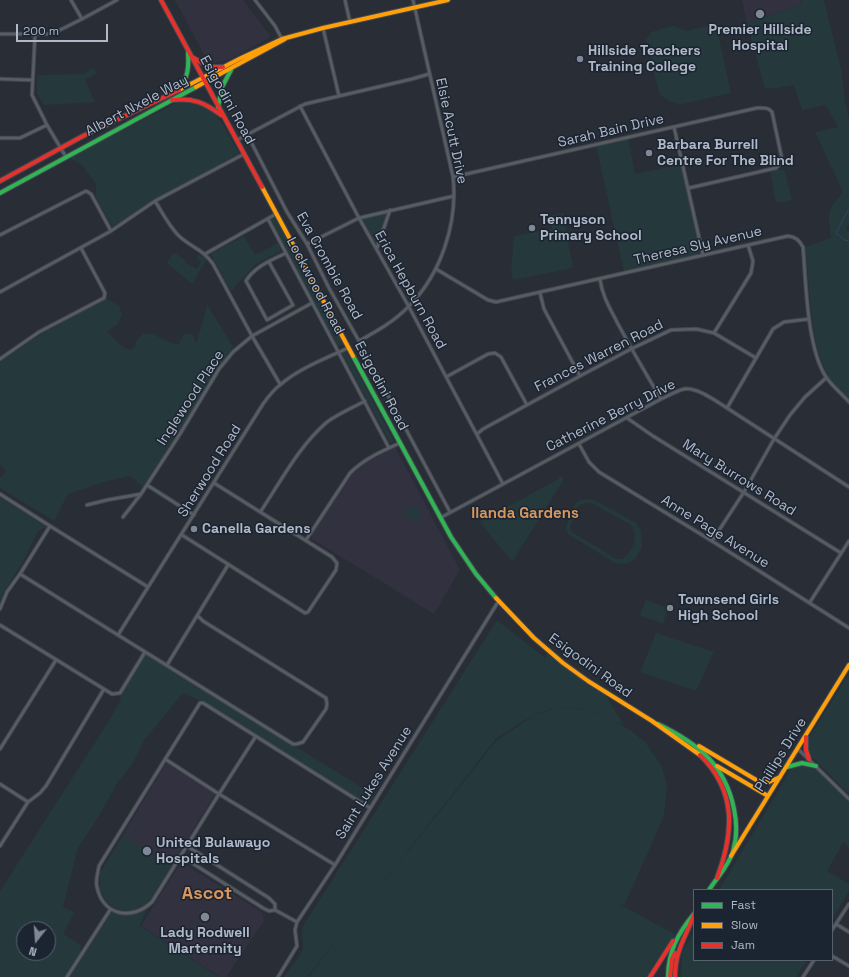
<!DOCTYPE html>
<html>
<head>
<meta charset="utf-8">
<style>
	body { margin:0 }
	#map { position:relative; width:849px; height:977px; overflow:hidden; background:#282d36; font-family:"Space Grotesk",sans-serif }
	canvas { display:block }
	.legend { position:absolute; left:693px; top:889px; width:140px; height:72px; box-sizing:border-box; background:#1b2431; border:1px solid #57606d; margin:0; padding:5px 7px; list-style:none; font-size:12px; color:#b1b9c8 }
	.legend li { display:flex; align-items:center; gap:8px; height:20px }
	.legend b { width:20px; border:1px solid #57606d }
	.north { position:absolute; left:16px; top:921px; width:40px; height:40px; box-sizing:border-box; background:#1b2431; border:1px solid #57606d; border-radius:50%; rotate:197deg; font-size:11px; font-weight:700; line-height:16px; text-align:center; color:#b1b9c8 }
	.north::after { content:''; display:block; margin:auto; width:14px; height:18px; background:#818895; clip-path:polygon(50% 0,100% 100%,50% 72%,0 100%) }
	.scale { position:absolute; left:16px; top:24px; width:92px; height:18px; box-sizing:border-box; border:2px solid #b1b9c8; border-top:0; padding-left:5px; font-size:12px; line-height:14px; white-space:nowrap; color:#b1b9c8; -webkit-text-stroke:3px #1b2431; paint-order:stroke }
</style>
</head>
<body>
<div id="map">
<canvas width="849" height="977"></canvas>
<ul class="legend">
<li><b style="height:5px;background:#30b455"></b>Fast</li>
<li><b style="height:5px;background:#ff9f0a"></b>Slow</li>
<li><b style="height:5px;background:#e5322d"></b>Jam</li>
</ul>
<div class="north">N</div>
<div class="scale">200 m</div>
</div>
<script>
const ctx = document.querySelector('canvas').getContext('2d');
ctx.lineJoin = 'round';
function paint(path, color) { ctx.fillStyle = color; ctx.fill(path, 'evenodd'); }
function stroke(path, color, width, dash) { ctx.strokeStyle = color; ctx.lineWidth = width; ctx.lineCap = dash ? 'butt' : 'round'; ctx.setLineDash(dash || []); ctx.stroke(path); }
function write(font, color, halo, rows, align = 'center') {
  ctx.font = font + ' "Space Grotesk",sans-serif'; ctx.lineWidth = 3; ctx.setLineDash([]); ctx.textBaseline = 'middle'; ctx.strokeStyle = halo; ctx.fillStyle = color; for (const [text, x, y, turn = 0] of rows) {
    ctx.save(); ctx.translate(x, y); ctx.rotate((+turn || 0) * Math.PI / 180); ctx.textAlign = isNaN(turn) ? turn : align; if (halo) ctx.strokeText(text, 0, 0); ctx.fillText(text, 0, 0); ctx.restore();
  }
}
paint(new Path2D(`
	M175 0H243L269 34V38L228 60 209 64Z
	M742 0H800L801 5 747 23Z
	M395 447 460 570 434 614 312 539V534L351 474 358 467Z
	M166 763 215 794 151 900 144 907 134 911H124L115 908 107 902 100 890V873Z
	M181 862 262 912 264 921 226 977H220L141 926Z`), '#32313f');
paint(new Path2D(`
	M801 0H824L842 73 845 101 849 118V225L846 227 847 231 849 230V400L828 377 822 363 816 343 812 319 805 247 831 238C828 214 826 211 843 192L815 132 838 127 826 105 802 110 794 85 777 88 765 89 747 23 801 5Z
	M716 24 731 93 682 104C673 104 666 100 659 93L646 40 651 32 672 26 677 27 686 31Z
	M93 68 97 73 85 80 95 102 44 105 37 94V75L83 74Z
	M188 100C219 107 224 128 239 153L112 227 96 198V184L82 165 69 158 178 102Z
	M628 138 635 174 683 164 701 250 697 255 624 272 596 145Z
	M777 169 785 171 792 200 776 203 770 171Z
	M389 212 376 246 360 218Z
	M563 213 573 268 513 280 511 272 514 236 552 229 550 215Z
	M275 218 343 344 338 347 271 220Z
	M244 236 255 255 278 243 281 251 256 264 231 291 211 255 212 253Z
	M174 252 186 261 185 262 197 269 201 262 197 259 198 254 207 259 192 284 167 263Z
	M106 298 119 306 122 315 118 324 107 332 123 347 130 350 135 347 136 341 143 334H153L174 344H179L184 334H192L196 343 202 325 207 304 233 347 143 487 130 476 104 482 68 494 54 521 0 488V478L6 472 0 464V361L41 334 104 300Z
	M346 351 394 441 390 443 342 353Z
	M558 476 563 477V481L512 562 480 522 558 479Z
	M0 497 46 527 38 531 24 560 2 596 0 601Z
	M588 499 594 500 636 523 641 531 642 547 635 559 629 563 621 564 615 563 568 534 566 527 574 506 578 501ZM587 503 593 504 631 525C640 537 633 551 622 559L615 558 572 532 570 527 577 508 580 505Z
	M411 506H415L420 511V517L417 523 403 514Z
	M646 600 668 608 663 624 640 615Z
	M497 620 545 658 544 664 547 653 605 694 624 726C566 696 547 704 496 739L365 905 497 740 535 715 556 708H580L606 717 630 730 646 743 662 767 667 787 664 816 624 906 613 901 675 934 646 977H308L348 926 307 977H284C289 970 302 955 303 947 304 938 300 936 303 926Z
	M656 633 714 652 696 691 640 672Z
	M146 654 374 795 368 805 203 702 185 693 182 694 143 742 131 766 118 782 99 816 78 848 63 907 75 912 63 934 82 946 80 949 82 951 66 977H0V891L110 719 120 701 121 693ZM24 929H48V953H24Z
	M849 674V794L811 756 808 749V739Z
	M802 764 817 770 849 801V847L843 843 827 871 849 884V891L832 919V890H719L791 769Z
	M123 836 171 866 151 900 143 907 134 910 124 911 115 908 107 902 100 890V873Z
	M147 909 140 926 219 977H69L112 911C124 914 135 915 147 909Z
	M694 932V960H807L796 977H681L682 952Z`), '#25383c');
stroke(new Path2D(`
	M848 210 836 233 846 241 849 240`), '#344560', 1);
const street = new Path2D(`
	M71 0 82 19
	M255 0 275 26 283 41
	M345 0 350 22
	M323 28 339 96
	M0 34H52L82 19 117 0
	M35 35 32 95 47 125 66 157
	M0 79 32 80
	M300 106 359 218 409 307 503 484
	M674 127 703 255
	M247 134 287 212 307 244 329 288 359 341 450 512
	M0 138H20L47 125
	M237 140 305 104 412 79 429 74
	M453 177 757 108C763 108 768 107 772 112L782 159 781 163 776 168 689 188
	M155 201C162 212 169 226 178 235 190 247 203 249 213 264L252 336 280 384
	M268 219 389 448
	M0 235 86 191 91 194 111 231
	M307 244 359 218 454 196
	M377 248 390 210
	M205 254 276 214
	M269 262 293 305 267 320 246 281C255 266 272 260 286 253
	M436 269 488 300 496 302 788 236C796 237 799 240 803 247 806 283 807 348 826 377 832 386 842 394 849 402
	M600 279C602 296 611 310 618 324 632 350 646 374 661 399
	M0 292 111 231 155 201 244 154
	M540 293 544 309 580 376
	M714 333 751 273 753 261 748 245
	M359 341C377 331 395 321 409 306 441 274 458 223 453 177L413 0
	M0 359 39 332 104 298 105 293 81 248
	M446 377 488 354 495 353 501 357 527 405
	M727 408 773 329 784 322 809 319
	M627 418 653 436 841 553
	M477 434 483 429 580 376 631 349 671 330 696 329 714 333 756 358
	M579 444 589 462 599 472 712 541 849 628
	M147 485 194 515
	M0 494 50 526
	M87 505 107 500 141 494
	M261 511C281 481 299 446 327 422 338 414 352 408 365 401
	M123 517 141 494 180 434 219 369 233 352 252 336 312 303
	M440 518 661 399C668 396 676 391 684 389 697 387 716 401 727 408L849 487
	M182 535 305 613 308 612 336 570 337 563 332 557 214 483
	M306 540 350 473C364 459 382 451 400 443
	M712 541 744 492 774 439 790 415 805 397 826 378
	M148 587 50 526 20 574 293 744H297L303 742 326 709 327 704 326 698 203 621 198 616
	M810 602 849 541
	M0 609 7 592 20 574
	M0 625 112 694 120 693 145 652
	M118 635 263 404C268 397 273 390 280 385 298 369 326 358 348 348
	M167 665 228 565
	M256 736 219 794 152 902C132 921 103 916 97 887 95 881 98 873 99 866L200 703H203L370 808
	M0 749 56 660
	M798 749 849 799
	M165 759 219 794 335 865
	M0 784 28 802
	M0 846 28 802 40 793 46 786 104 689
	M187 846 269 898 275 904V910
	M181 856 263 908 269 911 275 910 297 922
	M836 924 849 932
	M832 930 849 904
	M832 956 849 966
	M67 977 110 910
	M278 977 297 946 295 930 297 922 335 865 498 602
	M803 977 814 960`);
const fast = new Path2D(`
	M180 88C188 77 189 67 188 53
	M218 107 222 87 231 70
	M0 193 196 87
	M353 356 451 537 476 574 496 598
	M658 724C697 743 725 764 734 809 737 823 737 838 733 851 729 866 717 877 709 890
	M787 767 802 763 816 766
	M668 977C668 952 678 933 694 914`);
const slow = new Path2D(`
	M196 87 285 39
	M179 90 241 58 282 39 323 28 448 0
	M262 187 353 356
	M496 598 534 638 563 663 588 681 652 721 700 755
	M699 746 758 781 769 782 780 777
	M717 766 768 796
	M731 856 849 665`);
const jam = new Path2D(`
	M161 0 262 187
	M192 57 209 67H223
	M172 100C193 98 204 102 221 115
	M0 181 83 136 179 90
	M806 737V750L809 759
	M700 755C737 791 734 833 717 878
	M650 977 673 941
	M670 977 672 959 675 953
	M675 977C675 951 685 938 694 915`);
stroke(street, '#44484f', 4.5);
stroke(fast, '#44484f', 6);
stroke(slow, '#44484f', 6);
stroke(jam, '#44484f', 6);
stroke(street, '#585c64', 2.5);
stroke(fast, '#30b455', 4);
stroke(slow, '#ff9f0a', 4);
stroke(jam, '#e5322d', 4);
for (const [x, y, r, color] of [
	[760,14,5,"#818895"],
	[580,59,4,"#818895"],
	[649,153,4,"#818895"],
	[532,228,4,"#818895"],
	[194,529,4,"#818895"],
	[670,608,4,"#818895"],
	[147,851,5,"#818895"],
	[205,917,5,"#818895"]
]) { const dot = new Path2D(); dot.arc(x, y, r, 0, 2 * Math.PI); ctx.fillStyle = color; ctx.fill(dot); stroke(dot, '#1b2431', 1.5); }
write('bold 14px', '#b1b9c8', '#1b2431', [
	["Premier Hillside",760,30,"center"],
	["Hospital",760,46,"center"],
	["Hillside Teachers",588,51],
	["Training College",588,67],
	["Barbara Burrell",657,145],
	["Centre For The Blind",657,161],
	["Tennyson",540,220],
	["Primary School",540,236],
	["Canella Gardens",202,529],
	["Townsend Girls",678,600],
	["High School",678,616],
	["United Bulawayo",156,843],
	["Hospitals",156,859],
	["Lady Rodwell",205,933,"center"],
	["Marternity",205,949,"center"]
], 'left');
write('14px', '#b1b9c8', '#1b2431', [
	["Esigodini Road",227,100,61],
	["Albert Nxele Way",137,106,-28],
	["Elsie Acutt Drive",451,131,78],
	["Sarah Bain Drive",611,131,-13],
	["Theresa Sly Avenue",698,246,-13],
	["Eva Crombie Road",329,266,61],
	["Lockwood Road",315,286,62],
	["Erica Hepburn Road",410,290,61],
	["Frances Warren Road",599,356,-27],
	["Esigodini Road",381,386,62],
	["Inglewood Place",191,398,-57],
	["Catherine Berry Drive",611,416,-27],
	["Sherwood Road",210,471,-58],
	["Mary Burrows Road",739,478,32],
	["Anne Page Avenue",715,532,32],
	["Esigodini Road",590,666,36],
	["Phillips Drive",781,755,-58],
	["Saint Lukes Avenue",374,783,-58]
]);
write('bold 15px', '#d7965d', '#1b2431', [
	["Ilanda Gardens",525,514]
]);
write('bold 18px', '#d7965d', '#1b2431', [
	["Ascot",207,894]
]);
</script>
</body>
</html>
